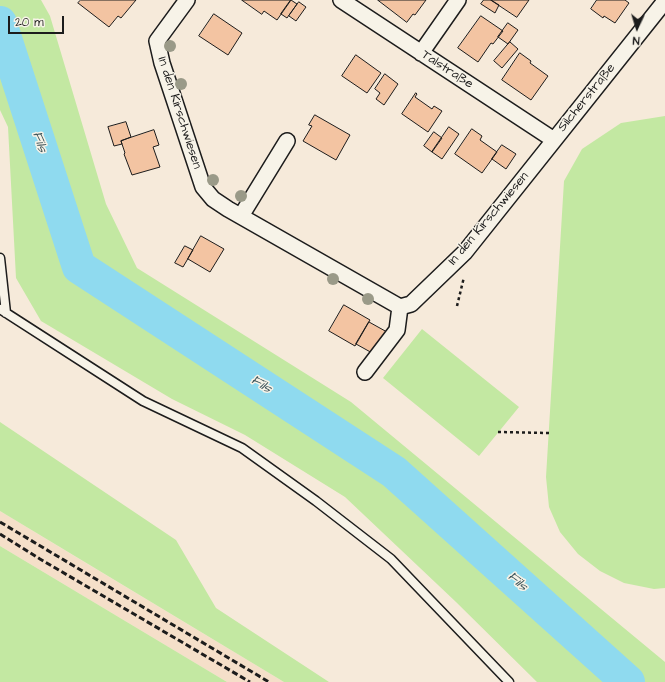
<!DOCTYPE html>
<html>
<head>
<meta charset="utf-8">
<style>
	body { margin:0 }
	#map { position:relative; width:665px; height:682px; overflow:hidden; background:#f6eada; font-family:"Architects Daughter",sans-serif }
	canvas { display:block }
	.north { position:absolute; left:617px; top:8px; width:40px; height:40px; -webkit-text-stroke:3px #f7f3e8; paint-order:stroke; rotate:184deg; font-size:11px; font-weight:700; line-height:16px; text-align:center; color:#1c1c1c }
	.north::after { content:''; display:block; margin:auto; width:14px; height:18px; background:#1c1c1c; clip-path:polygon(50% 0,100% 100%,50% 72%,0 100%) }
	.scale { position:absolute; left:8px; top:16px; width:56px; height:18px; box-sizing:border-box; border:2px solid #1c1c1c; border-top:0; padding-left:5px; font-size:12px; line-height:14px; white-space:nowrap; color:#1c1c1c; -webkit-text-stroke:3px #f7f3e8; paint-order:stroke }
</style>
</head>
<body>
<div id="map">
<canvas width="665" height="682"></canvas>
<div class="north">N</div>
<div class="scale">20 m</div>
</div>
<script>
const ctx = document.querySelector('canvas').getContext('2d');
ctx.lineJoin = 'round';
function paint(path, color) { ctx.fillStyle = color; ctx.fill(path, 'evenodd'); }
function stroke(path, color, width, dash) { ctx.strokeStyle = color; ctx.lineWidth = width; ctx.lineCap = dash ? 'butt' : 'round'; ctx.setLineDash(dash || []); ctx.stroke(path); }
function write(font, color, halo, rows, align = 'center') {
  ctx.font = font + ' "Architects Daughter",sans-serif'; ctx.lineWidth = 3; ctx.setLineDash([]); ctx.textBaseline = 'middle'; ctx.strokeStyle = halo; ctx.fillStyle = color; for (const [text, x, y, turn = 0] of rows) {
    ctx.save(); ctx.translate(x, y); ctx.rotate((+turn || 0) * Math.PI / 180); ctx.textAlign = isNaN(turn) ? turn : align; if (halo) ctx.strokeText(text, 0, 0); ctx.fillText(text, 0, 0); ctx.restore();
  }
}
paint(new Path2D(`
	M0 511 66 551 284 682H227L0 546Z`), '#f5dfc9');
paint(new Path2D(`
	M0 0H41L50 16 106 204 137 268 351 402 665 662V682H537L456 602 345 497 245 435 172 399 41 321 16 278 8 127 0 110Z
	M665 116V588L654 589 624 583 600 571 578 554 560 532 549 507 546 477 564 181 582 149 621 123Z
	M422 329 519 407 479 456 383 378Z
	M0 422 176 540 216 608 329 682H284L0 511Z
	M0 546 227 682H0Z`), '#c3e8a2');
stroke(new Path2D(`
	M0 23 79 267 394 472 628 682`), '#8fdaef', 34);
const building = new Path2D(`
	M81 0H136L121 18 118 16 109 27 78 3Z
	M242 0H291L277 20 264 11 262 14Z
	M291 0 297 4 287 18 281 14Z
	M378 0H426L415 15 413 14 407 22Z
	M484 0H491L499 5 495 13 481 4Z
	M491 0H529L517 17Z
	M597 0H625L629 3 615 23 604 16 603 18 591 9Z
	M299 2 306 7 296 21 289 16Z
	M214 14 242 33 228 55 199 36Z
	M481 16 503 31 493 44 491 43 478 62 458 48Z
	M508 23 518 30 508 44 498 37Z
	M510 42 518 49 502 68 494 61Z
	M520 53 531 61 530 63 548 76 531 100 502 80Z
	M356 55 381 73 367 93 342 76Z
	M385 74 398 84 384 105 376 99 380 93 375 89Z
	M416 93 417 94 415 97 432 109 434 106 442 111 428 132 402 114Z
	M315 115 350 135 336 160 303 141 312 126 309 125Z
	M126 122 131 137 121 141 122 144 114 146 108 127Z
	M449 127 459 134 442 159 432 152Z
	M472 129 482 136 480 140 497 152 482 173 455 154Z
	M154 130 159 145 153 147 160 167 132 175 124 154 125 153 121 141Z
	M434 132 442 138 432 152 424 146Z
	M502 145 516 154 506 169 492 159Z
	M201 236 224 249 210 272 188 259Z
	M185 246 193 250 183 267 175 263Z
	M344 305 370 320 355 346 329 331Z
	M369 322 387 332 374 354 356 344Z`);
paint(building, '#f3c4a2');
stroke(building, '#1c1c1c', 1);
const service = new Path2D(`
	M0 258 6 313
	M0 309 143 401 242 448 316 501 391 559 509 682`);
const minor = new Path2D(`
	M187 0 157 41 162 63 203 187 213 199 228 209 400 307 411 304 465 252 665 1
	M341 0 554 140
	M421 53 458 0
	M241 216 287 141
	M365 372 397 330 400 307`);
stroke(service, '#1c1c1c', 11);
stroke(minor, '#1c1c1c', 18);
stroke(new Path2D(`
	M457 306 464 277
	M498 432 549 433`), '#1c1c1c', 2.5, [3, 3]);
stroke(service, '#f7f3e8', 8);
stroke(minor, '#f7f3e8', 15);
stroke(new Path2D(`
	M0 522 269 682
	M0 534 40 559 250 682`), '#1c1c1c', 3, [6, 3]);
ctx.fillStyle = '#9a9a88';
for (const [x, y] of [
	[170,46],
	[181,84],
	[213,180],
	[241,196],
	[333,279],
	[368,299]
]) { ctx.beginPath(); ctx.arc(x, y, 6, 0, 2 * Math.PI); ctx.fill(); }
write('13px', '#1c1c1c', '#f7f3e8', [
	["Talstraße",447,70,33],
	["Silcherstraße",587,98,-51],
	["In den Kirschwiesen",179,113,72],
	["In den Kirschwiesen",489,219,-50]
]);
write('italic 14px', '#3e555b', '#f7f3e8', [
	["Fils",39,142,72],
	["Fils",261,385,33],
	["Fils",517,582,42]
]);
</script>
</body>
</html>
